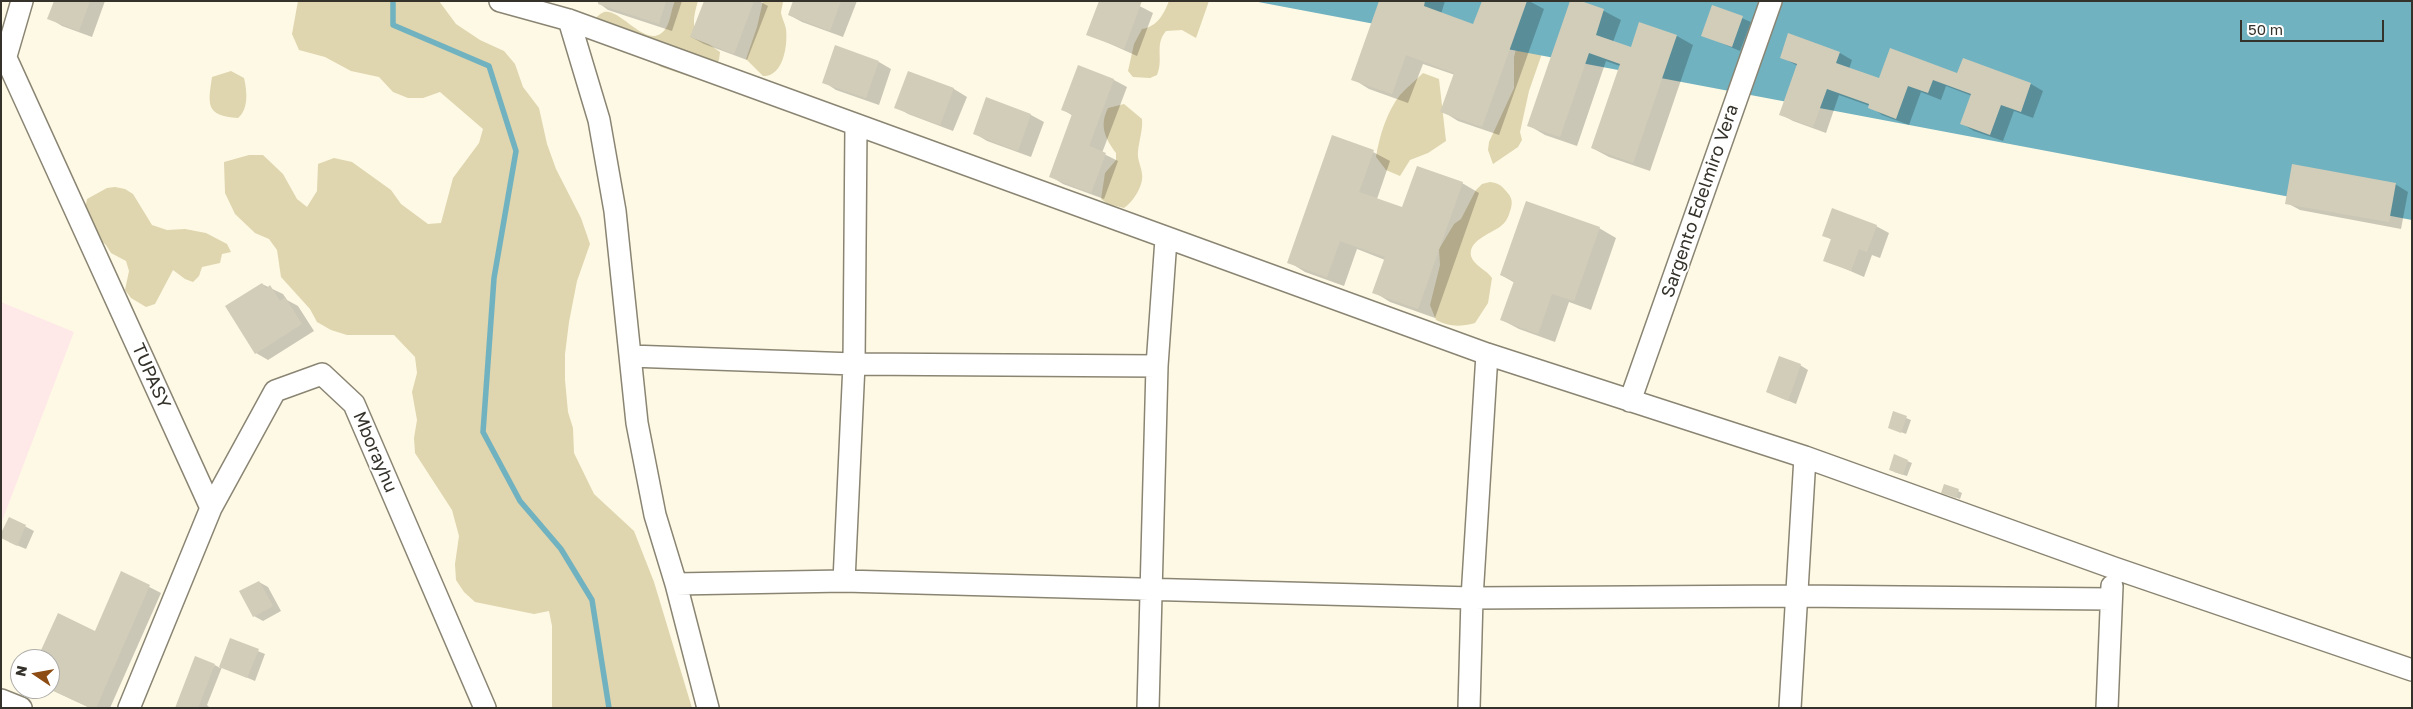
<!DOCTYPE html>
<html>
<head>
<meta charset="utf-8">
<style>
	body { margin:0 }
	#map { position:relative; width:2413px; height:709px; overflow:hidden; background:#fef9e5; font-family:"Golos Text",sans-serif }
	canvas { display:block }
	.frame { position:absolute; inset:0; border:2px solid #34322a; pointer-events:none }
	.north { position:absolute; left:10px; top:649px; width:50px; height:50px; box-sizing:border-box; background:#fff; border:1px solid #aeadaa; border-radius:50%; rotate:282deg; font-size:14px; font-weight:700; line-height:20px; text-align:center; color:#34322a }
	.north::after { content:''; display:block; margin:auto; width:18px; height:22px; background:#8c4c13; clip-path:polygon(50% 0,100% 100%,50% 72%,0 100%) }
	.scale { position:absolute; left:2240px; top:20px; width:144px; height:22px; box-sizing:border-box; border:2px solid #34322a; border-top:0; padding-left:6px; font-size:15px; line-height:18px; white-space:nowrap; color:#34322a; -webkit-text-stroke:4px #fff; paint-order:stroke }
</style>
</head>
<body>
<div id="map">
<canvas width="2413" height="709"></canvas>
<div class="frame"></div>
<div class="north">N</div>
<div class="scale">50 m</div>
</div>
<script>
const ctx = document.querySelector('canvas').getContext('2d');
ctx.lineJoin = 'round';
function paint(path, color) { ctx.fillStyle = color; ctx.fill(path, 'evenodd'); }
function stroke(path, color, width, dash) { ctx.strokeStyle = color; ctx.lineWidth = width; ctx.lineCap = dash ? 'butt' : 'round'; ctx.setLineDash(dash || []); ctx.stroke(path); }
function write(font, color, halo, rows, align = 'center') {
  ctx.font = font + ' "Golos Text",sans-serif'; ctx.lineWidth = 4; ctx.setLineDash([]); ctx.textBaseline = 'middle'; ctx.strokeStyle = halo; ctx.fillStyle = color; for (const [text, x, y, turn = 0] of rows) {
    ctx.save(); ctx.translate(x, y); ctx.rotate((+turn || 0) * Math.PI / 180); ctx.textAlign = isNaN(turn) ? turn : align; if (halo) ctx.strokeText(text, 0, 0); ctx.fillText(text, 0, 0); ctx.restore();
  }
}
paint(new Path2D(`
	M1 302 74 332 1 524Z`), '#ffe9e8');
paint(new Path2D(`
	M298 1H439L456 24 480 40 504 51 515 64 523 87 539 108 547 144 556 169 581 218 590 244 577 281 569 322 565 354V380L568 412 573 428 574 453 594 494 634 531 654 582 692 708H552V626L549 611 534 614 475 602 464 592 456 580 455 564 459 536 452 510 415 453 414 438 417 420 412 392 417 373 415 357 394 335H347L331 330 317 322 310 309 281 277 277 250 269 239 255 233 235 214 225 193 224 162 249 155H263L283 174 297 199 307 207 317 191 318 164 334 158 352 162 391 190 401 204 428 224 441 223 453 178 479 143 483 129 440 92 423 98H408L393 92 379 77 351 71 325 57 299 50 292 34Z
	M675 1H698C688 33 697 35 720 52L719 60 706 79 691 77 661 67 627 43 592 22C596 18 599 14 604 12 622 8 649 54 666 28 671 20 671 9 675 1Z
	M763 1H783C783 5 781 9 781 13 782 18 785 24 786 29 788 46 783 77 763 76L746 59 757 27Z
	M1169 1H1209L1196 38 1182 30 1166 31C1154 45 1164 59 1157 75L1150 78 1133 77 1128 71 1134 44 1142 29C1157 27 1164 14 1169 1Z
	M1518 41 1546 42 1529 91 1520 132 1522 140 1518 147 1493 164 1488 150 1489 142 1514 88V57Z
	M231 71 244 78C247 91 249 109 238 118 205 116 208 104 212 77Z
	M1423 73 1439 79 1446 141 1428 153 1410 160 1400 176 1386 170 1376 157C1379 137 1387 111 1400 95 1407 87 1416 80 1423 73Z
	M1124 104 1142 119C1143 130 1139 140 1138 151 1137 160 1141 165 1142 174 1144 185 1133 202 1124 208L1108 204 1101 199 1105 173 1116 160V153C1105 138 1099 126 1108 108Z
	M1490 182C1498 183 1501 185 1506 191 1511 196 1513 201 1511 208 1509 215 1507 221 1502 225 1494 233 1468 239 1471 256 1474 266 1487 270 1492 278L1488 303 1475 323C1460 327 1449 327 1436 320L1430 305 1440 265 1439 249 1454 224 1461 219 1476 190 1482 184Z
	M115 187 125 189 133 194 152 225 167 230 185 229 206 233 227 244 231 252 222 254 220 263 202 267 199 276 193 282 185 279 173 270 155 304 146 307 131 298 125 290 129 271 126 261 111 253 106 245 99 239 81 230 87 199 107 188Z`), '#dfd5ae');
paint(new Path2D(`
	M1253 1H2412V220Z`), '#70b2c0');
paint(new Path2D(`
	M55 1H105L92 37 62 26 49 18Z
	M596 1H682L672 31 608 10Z
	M705 1H759L768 6 747 60 704 44 691 37Z
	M794 1H857L843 37 802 22 789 15Z
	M1130 1 1153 13 1137 56 1088 34Z
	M1381 1H1445L1441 14 1474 26 1483 1H1529L1544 9 1499 135 1458 121 1442 111 1455 75 1423 64 1408 103 1369 89 1353 79Z
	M1577 1 1604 11 1621 20 1613 42 1631 49 1677 36 1693 45 1650 171 1609 157 1592 148 1620 66 1606 61 1577 146 1545 135 1528 125Z
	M1713 6 1751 22 1740 51 1702 35Z
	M1789 34 1840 53 1852 60 1849 69 1879 80 1958 75 1963 60 2031 84 2043 91 2033 118 2014 111 2003 141 1974 131 1962 124 1972 96 1946 86 1941 100 1921 92 1909 125 1882 115 1870 106 1839 95 1826 133 1793 121 1780 114 1798 66 1781 57Z
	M879 62 891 69 879 105 836 90 824 82Z
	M1078 67 1114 80 1127 87 1102 153 1118 161 1104 199 1063 184 1050 176 1073 116 1062 109Z
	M909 72 954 89 967 97 953 131 908 114 896 107Z
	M986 99 1031 115 1044 122 1031 157 987 141 974 133Z
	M1333 137 1373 152 1390 161 1377 199 1403 208 1462 183 1479 193 1435 318 1390 302 1374 292 1385 260 1357 249 1344 286 1305 272 1289 262Z
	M2395 184 2408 192 2401 229 2300 210 2287 203Z
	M1876 226 1889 233 1880 258 1872 255 1864 277 1825 260 1832 240 1824 235Z
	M1599 228 1616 238 1591 310 1569 302 1555 342 1519 329 1502 320 1515 283 1501 275Z
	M262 284 283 294 287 300 298 306 314 331 268 360 256 353Z
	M1800 365 1808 370 1796 404 1767 392Z
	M1894 413 1911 420 1906 434 1893 429Z
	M1895 456 1912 463 1907 476 1894 472Z
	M1958 491 1962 493 1960 499 1947 494Z
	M9 518 34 531 26 549 9 542Z
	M122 573 161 593 110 708H90L49 689 50 659H38L96 632Z
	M259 582 268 587 281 611 263 621 254 616Z
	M231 640 265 654 255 681 222 667 207 705 210 708H176L215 665 220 668Z`), '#0003');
stroke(new Path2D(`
	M393 1V25L489 66 516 151 494 278 483 432 520 501 561 549 592 600 609 708`), '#70b2c0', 5.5);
paint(new Path2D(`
	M54 1H90L79 31 47 19Z
	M599 1H666L659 24 598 4Z
	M704 1H754L734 54 690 37Z
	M793 1H841L830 31 788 15Z
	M1099 1H1142L1124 49 1086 35Z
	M1379 1H1425L1424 6 1473 24 1482 1H1527L1482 127 1440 112 1454 73 1406 55 1392 94 1351 80Z
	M1570 1H1581L1604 9 1596 35 1631 47 1639 22 1677 35 1633 163 1591 148 1620 64 1589 53 1560 137 1527 126Z
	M1712 5 1743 16 1732 47 1701 36Z
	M1788 33 1840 52 1836 63 1879 78 1890 48 1957 73 1963 58 2031 83 2021 112 2001 105 1990 135 1960 124 1971 94 1933 80 1928 93 1908 86 1896 119 1868 108 1869 104 1827 89 1813 127 1779 115 1797 64 1780 58Z
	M835 45 879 61 866 98 822 83Z
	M1078 65 1114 79 1089 146 1106 153 1091 193 1049 177 1072 114 1061 110Z
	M908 71 954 88 940 125 894 108Z
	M986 97 1031 114 1018 151 973 134Z
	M1332 135 1374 150 1359 192 1402 207 1417 166 1463 182 1418 309 1372 293 1385 257 1340 241 1327 277 1287 263Z
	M2292 164 2396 183 2389 222 2285 204Z
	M1526 201 1600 227 1574 301 1552 294 1538 334 1500 320 1514 281 1500 275Z
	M1832 208 1877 225 1867 252 1859 249 1851 271 1823 261 1831 239 1822 236Z
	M262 283 266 289 270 285 280 301 285 297 302 324 255 354 225 306Z
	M1779 356 1801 364 1788 401 1766 392Z
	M1893 411 1907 416 1901 433 1888 428Z
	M1894 454 1908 460 1903 475 1889 470Z
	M1944 484 1959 489 1956 498 1941 493Z
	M9 517 26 525 17 546 1 538V533Z
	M121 571 150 585 96 708H90L50 689V659H37L58 613 95 631Z
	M259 581 273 606 253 617 239 591Z
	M230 638 259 649 247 678 219 667Z
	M195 656 215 664 198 708H175Z`), '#d2cdb9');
const minor = new Path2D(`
	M500 1 569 20 1487 354 1805 457 2114 568 2412 670
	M569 20 599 120 615 211 637 423 655 515 676 584 708 708
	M1 47 211 508 129 708
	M6 56 22 1
	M630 356 854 364 1157 366
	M1630 401 1771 1
	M211 508 275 391 322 374 354 404 485 708
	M844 581 854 364 856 125
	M676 584 844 581 1472 598 1796 596 2111 599
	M1 700 21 708
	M1148 708 1157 366 1166 239
	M1469 708 1472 598 1487 354
	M1790 708 1805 457
	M2107 708 2112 586`);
stroke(minor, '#8a8573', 24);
stroke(minor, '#fff', 21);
write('18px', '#34322a', '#fff', [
	["Sargento Edelmiro Vera",1700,201,-71],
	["TUPASY",151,376,66],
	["Mborayhu",375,452,67]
]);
</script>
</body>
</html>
